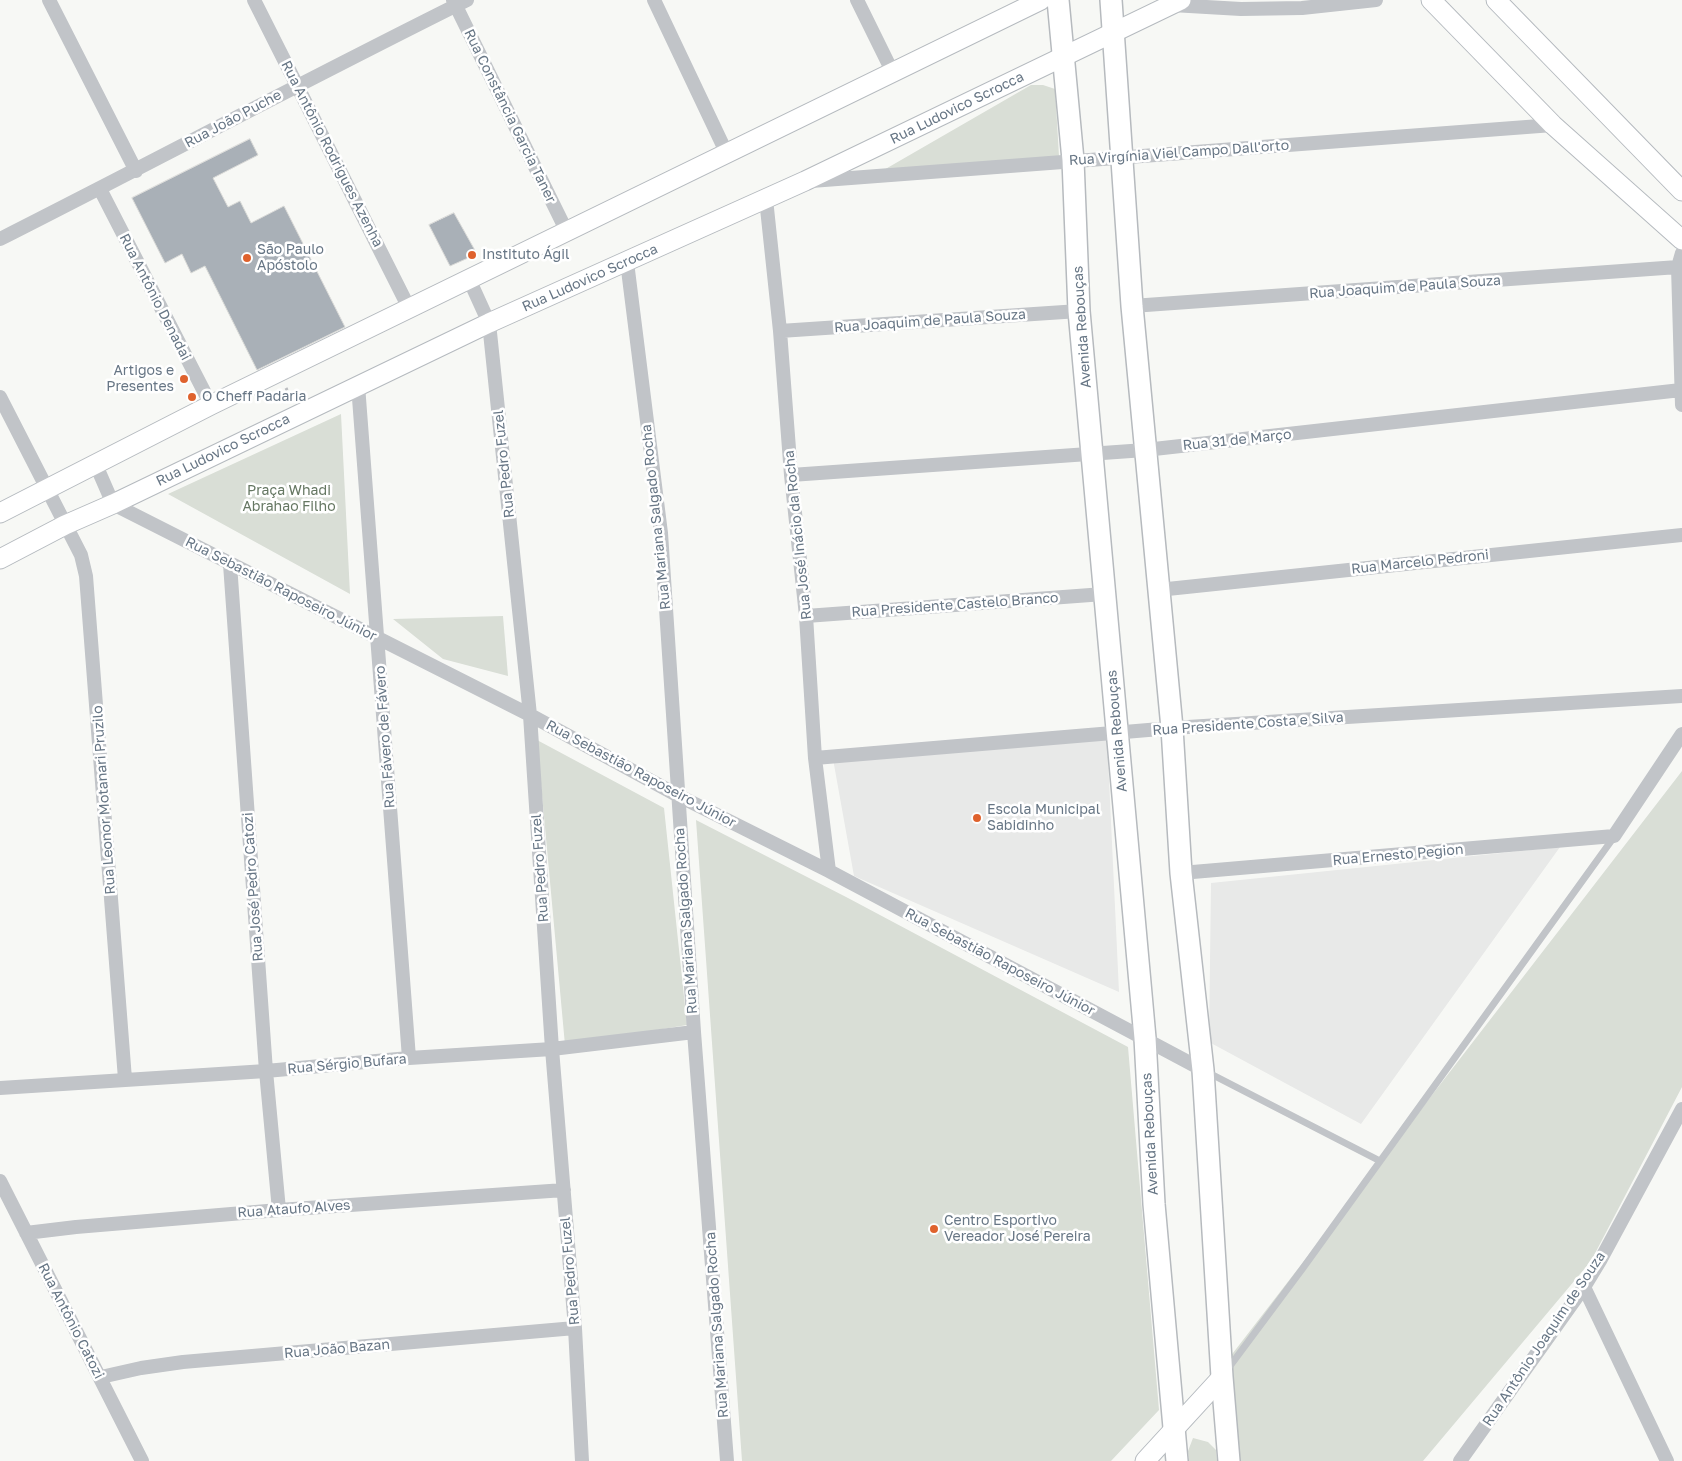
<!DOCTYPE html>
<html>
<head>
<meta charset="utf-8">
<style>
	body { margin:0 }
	canvas { display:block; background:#f7f8f5 }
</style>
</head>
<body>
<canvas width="1682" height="1461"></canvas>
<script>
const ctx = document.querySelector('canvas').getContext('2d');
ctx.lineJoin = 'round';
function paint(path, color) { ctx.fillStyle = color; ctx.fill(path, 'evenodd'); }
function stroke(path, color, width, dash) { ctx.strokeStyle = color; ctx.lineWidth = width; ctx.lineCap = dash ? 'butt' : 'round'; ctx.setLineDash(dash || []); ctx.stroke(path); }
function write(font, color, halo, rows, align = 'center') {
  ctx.font = font + ' "Golos Text",sans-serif'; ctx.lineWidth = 5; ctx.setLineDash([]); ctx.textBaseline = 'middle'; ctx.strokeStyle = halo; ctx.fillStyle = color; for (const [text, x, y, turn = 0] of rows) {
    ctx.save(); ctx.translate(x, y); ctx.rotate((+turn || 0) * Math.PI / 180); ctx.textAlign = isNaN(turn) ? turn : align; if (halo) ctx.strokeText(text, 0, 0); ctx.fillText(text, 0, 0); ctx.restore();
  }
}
paint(new Path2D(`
	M1107 737 1119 992 854 876 833 759Z
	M1560 847 1361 1124 1209 1042 1211 883Z`), '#e8e9e8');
paint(new Path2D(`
	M1031 85H1043L1055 89 1059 156 882 171Z
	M341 414 350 594 168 494Z
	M503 616 508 676 443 659 393 619Z
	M537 740 664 808 687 1025 565 1045Z
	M1682 771V1087L1591 1261 1423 1461H1234L1226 1362Z
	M696 820 848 898 1128 1047 1159 1410 1111 1461H742Z
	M1193 1438 1208 1442 1216 1450 1217 1461H1189L1188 1451Z`), '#d9ded6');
const building = new Path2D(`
	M250 139 258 155 213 178 228 207 240 201 251 223 284 206 345 327 257 370 205 266 191 273 182 254 165 263 132 198Z
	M454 213 477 254 450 266 429 225Z`);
paint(building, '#a9b0b7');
stroke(building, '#d9d9d7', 1);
const secondary = new Path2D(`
	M1431 0 1553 125 1682 240
	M1496 0 1682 191
	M0 513 211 405 1041 0
	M0 559 65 525 113 504 489 323 805 181 1181 0
	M1145 1461 1222 1377`);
const primary = new Path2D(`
	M1058 0 1073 160 1079 311 1145 1038 1154 1204 1177 1461
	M1111 0 1132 306 1172 728 1181 873 1203 1070 1222 1377 1229 1461`);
stroke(secondary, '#b5babf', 21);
stroke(primary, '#b6babe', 24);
stroke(new Path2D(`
	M286 388 292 400`), '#bbbdc0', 3, [2.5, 2.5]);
stroke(new Path2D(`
	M1207 1072 1380 1161
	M1227 1370 1303 1268 1614 837`), '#c1c4c8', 7);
stroke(new Path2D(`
	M49 0 136 171
	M254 0 409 308
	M453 0 567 232
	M654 0 727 154
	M857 0 893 73
	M1172 5 1241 9 1302 8 1376 0
	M811 181 1553 125
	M100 189 211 405
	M766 199 780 331 791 475 806 616 815 758 829 871
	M0 239C156 160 310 78 467 0
	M1682 253 1678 267 1682 405
	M627 262 661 533 694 1032 727 1461
	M469 279 489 323 530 715 552 1049 575 1328 582 1461
	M1132 306 1678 267
	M780 331 1079 311
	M358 385 409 1058
	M0 397 81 555 86 576 125 1079
	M96 465 113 504 530 715 677 795 829 871 1203 1070
	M791 475 1145 450 1681 390
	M230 564 266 1071 279 1210
	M1158 590 1682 535
	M806 616 1104 594
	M815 758 1172 728 1682 696
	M1181 873 1614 836 1682 734
	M0 1088 266 1071 409 1058 552 1049 694 1032
	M0 1181 142 1461
	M26 1233 76 1227 279 1210 564 1190
	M1584 1287 1667 1461
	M101 1377 141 1368 183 1362 575 1328
	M1460 1461 1584 1287 1601 1259 1682 1109`), '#c1c4c8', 14);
stroke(secondary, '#fff', 19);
stroke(primary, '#fff', 21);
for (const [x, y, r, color] of [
	[472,255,5,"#df622d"],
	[247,258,5,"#df622d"],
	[184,379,5,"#df622d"],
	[192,397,5,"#df622d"],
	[977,818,5,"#df622d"],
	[934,1229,5,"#df622d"]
]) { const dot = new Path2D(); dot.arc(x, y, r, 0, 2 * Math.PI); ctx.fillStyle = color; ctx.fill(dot); stroke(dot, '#fff', 2); }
write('14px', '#677685', '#fff', [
	["Rua Ludovico Scrocca",957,108,-26],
	["Rua Constância Garcia Taner",510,116,64],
	["Rua João Puche",233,119,-28],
	["Rua Virgínia Viel Campo Dall'orto",1179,153,-4],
	["Rua Antônio Rodrigues Azenha",332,154,63],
	["Rua Ludovico Scrocca",590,278,-24],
	["Rua Joaquim de Paula Souza",1405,287,-4],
	["Rua Antônio Denadai",155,297,63],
	["Rua Joaquim de Paula Souza",930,321,-4],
	["Avenida Rebouças",1082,327,-94],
	["Rua 31 de Março",1237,440,-6],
	["Rua Ludovico Scrocca",223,450,-26],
	["Rua Pedro Fuzel",504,464,-96],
	["Rua Mariana Salgado Rocha",656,517,-96],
	["Rua José Inácio da Rocha",798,535,-96],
	["Rua Marcelo Pedroni",1420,562,-6],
	["Rua Sebastião Raposeiro Júnior",281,589,27],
	["Rua Presidente Castelo Branco",955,605,-4],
	["Rua Presidente Costa e Silva",1248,724,-4],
	["Avenida Rebouças",1117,731,-95],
	["Rua Fávero de Fávero",385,737,-94],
	["Rua Sebastião Raposeiro Júnior",641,774,28],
	["Rua Leonor Motanari Pruzilo",104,800,-94],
	["Rua Ernesto Pegion",1398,855,-5],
	["Rua Pedro Fuzel",540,868,-94],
	["Rua José Pedro Catozi",253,887,-94],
	["Rua Mariana Salgado Rocha",686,921,-94],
	["Rua Sebastião Raposeiro Júnior",1000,962,28],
	["Rua Sérgio Bufara",347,1064,-5],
	["Avenida Rebouças",1150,1134,-93],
	["Rua Ataufo Alves",294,1209,-4],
	["Rua Pedro Fuzel",570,1271,-95],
	["Rua Antônio Catozi",71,1321,63],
	["Rua Mariana Salgado Rocha",717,1325,-94],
	["Rua Antônio Joaquim de Souza",1544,1339,-56],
	["Rua João Bazan",337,1349,-5]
]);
write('14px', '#677685', '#fff', [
	["São Paulo",257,250],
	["Apóstolo",257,266],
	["Instituto Ágil",482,255],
	["Artigos e",174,371,"right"],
	["Presentes",174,387,"right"],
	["O Cheff Padaria",202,397],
	["Escola Municipal",987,810],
	["Sabidinho",987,826],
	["Centro Esportivo",944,1221],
	["Vereador José Pereira",944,1237]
], 'left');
write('14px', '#657762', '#fff', [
	["Praça Whadi",289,491],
	["Abrahao Filho",289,507]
]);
</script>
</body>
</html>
